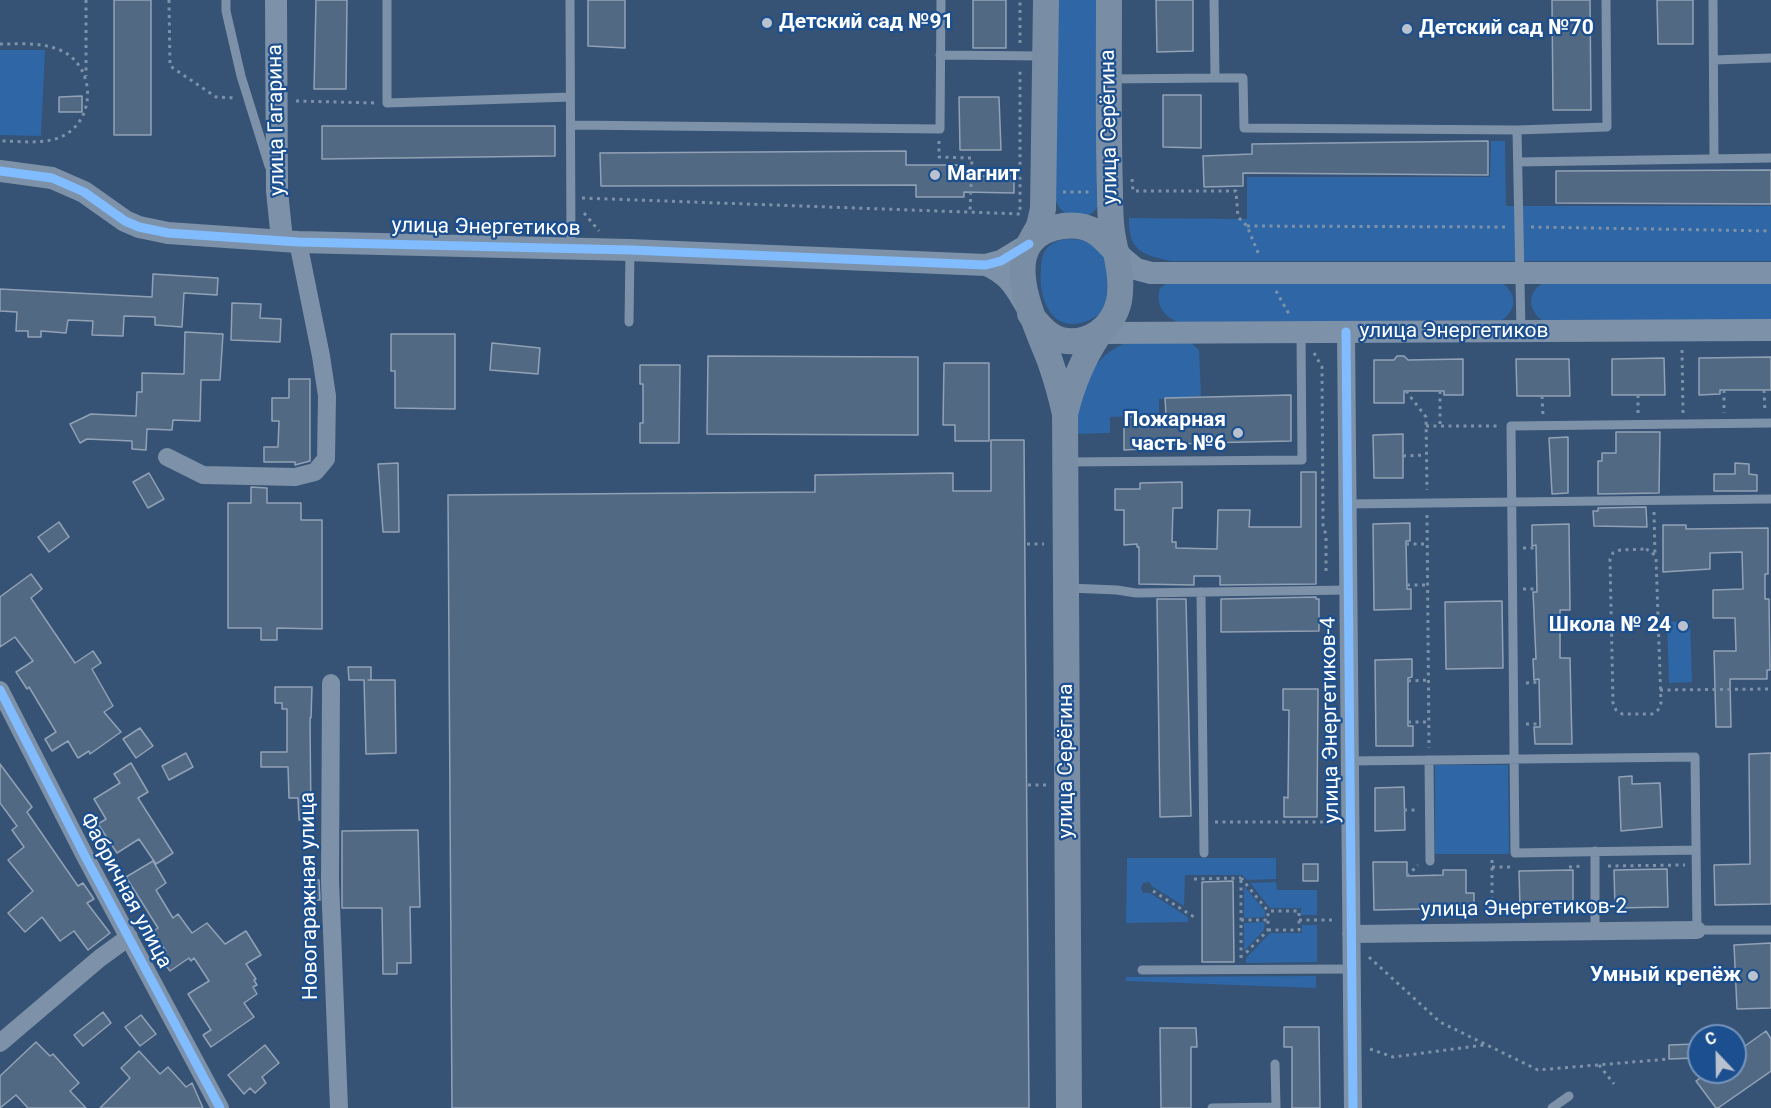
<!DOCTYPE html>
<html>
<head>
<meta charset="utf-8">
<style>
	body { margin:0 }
	#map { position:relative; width:1771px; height:1108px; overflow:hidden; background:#365274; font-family:Roboto,sans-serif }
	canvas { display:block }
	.north { position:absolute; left:1687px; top:1024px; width:60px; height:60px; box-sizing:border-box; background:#1b4f8f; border:2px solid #7695bc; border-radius:50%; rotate:338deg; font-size:16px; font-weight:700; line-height:24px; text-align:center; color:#fff }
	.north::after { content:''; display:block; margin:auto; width:21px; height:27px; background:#b9c2ce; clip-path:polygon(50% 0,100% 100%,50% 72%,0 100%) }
</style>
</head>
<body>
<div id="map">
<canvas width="1771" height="1108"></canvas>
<div class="north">С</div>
</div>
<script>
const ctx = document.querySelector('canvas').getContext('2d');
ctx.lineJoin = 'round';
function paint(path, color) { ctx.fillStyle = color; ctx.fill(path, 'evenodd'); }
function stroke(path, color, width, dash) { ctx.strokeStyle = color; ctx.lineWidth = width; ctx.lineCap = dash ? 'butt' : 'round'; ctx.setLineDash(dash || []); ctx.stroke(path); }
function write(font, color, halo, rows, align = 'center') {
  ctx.font = font + ' Roboto,sans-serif'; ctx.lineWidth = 4.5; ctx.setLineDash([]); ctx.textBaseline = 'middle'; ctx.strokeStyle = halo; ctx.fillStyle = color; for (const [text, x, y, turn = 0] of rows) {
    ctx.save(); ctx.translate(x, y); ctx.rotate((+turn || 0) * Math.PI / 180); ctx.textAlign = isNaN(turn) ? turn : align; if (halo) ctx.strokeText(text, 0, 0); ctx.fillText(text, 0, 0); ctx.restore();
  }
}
paint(new Path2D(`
	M1054 0H1100V204C1086 226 1060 220 1054 195Z
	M0 50H45L41 136 0 135Z
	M1491 141H1505L1506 206H1771V261H1171C1143 255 1128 251 1129 218L1247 219V177H1490Z
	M1067 239C1100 239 1107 252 1107 282 1107 291 1107 301 1103 309 1099 316 1091 320 1084 322 1050 333 1038 296 1041 270 1041 262 1042 254 1047 248 1052 242 1060 240 1067 239Z
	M1771 281V322L1543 321C1527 310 1527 293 1543 283Z
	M1501 282C1517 293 1518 309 1502 320L1178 322C1163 316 1155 304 1160 288L1167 283Z
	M1188 340 1199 350 1201 396 1159 399V449H1143L1142 416 1110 417V433L1076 434C1075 395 1090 353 1132 341 1147 337 1172 340 1188 340Z
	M1690 621 1692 682 1669 683 1667 622Z
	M1435 765H1508L1509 854H1435Z
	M1127 858H1276V879L1247 880 1242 875H1185L1184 906 1153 887 1149 882 1143 883 1141 888 1143 893H1150L1188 917V922L1126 923Z
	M1276 882 1277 890H1317V915H1301V908H1270L1250 883Z
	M1244 886 1265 911V917L1244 918Z
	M1265 922 1264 930 1244 951V923Z
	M1302 925H1317V962L1246 963V958L1270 933H1302Z
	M1316 976V988L1126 981V977Z`), '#2f66a5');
const building = new Path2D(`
	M114 0H151V135H114Z
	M316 0H347L346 89H314Z
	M588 0H625V48L588 46Z
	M973 0H1006V48H973Z
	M1156 0H1193V51L1157 52Z
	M1552 0H1590L1591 110H1553Z
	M1657 0H1693V44H1658Z
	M1163 95H1201V148L1163 147Z
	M82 96V112H59V97Z
	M959 97H999L1001 150H960Z
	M322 126H555V156L322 159Z
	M1488 141V175L1243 173V186L1204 187 1203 156 1252 154V144Z
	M906 151V165H965V176H1014V193L964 192V197H916V185L601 186 600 153Z
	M1771 170V204L1556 203V171Z
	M153 274 218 278 217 295 184 293 182 327 155 325V317L124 316 123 336 92 335 93 321 68 320 66 333 41 331V337H28V331H16L17 312 0 311V289L152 297Z
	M232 303 261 304 260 318 281 319 280 342 231 340Z
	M185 332 223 334 220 380H201L200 421 173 420 172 430 147 429 146 450 132 449V441L87 439 80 443 70 424 91 414 136 416 137 392H142V373L184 374Z
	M391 334H455V409L395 408V371H391Z
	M492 343 540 348 538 374 490 370Z
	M708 356 918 357V435L707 434Z
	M1397 356H1404L1408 360 1463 359V395H1444V391H1404V403H1374V360H1394Z
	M1771 357V390H1720V394L1699 395V358Z
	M1664 358 1665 395H1612V359Z
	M1516 359H1569L1570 396H1517Z
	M944 363H989V441H955V425H943Z
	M640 365H680L679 443H640V423H643V384H640Z
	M289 379H310V461L295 465V462H264V447H278L279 421H272V398H289Z
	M1291 395V441L1203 443 1143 446V449L1124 450V417L1166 416 1165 398Z
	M1616 432H1660L1659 493 1598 494V461H1602V453H1616Z
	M1403 434V478H1374L1373 435Z
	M1568 437V493L1552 494 1549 438Z
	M991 440H1024L1029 1108H452L448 495 815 492V475L953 473V491H991Z
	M398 463 399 532H383L378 464Z
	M1735 463 1749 464V474L1757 475V491H1714V474H1735Z
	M1301 472H1316V584L1220 585V576H1194V585L1139 584V547H1137V544L1124 545V510H1115V489H1140V483L1182 482V508H1173L1172 542H1176V548L1217 549 1218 510H1250L1249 527H1301Z
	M149 473 164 499 148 508 133 482Z
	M251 487 267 488V503H301V520H322V629L277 628V640H261V628H228V503H251Z
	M1646 507 1647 527 1594 526 1593 511H1598V508Z
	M59 522 69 537 49 552 38 537Z
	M1410 523V541H1406L1407 589H1411V609L1374 610 1373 524Z
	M1569 524 1570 610H1560V658H1570L1572 744H1535L1534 727H1540L1539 679 1534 680 1533 659H1536L1533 592H1537L1536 545 1532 546V525Z
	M1663 525H1686V529L1768 528V574H1765V599H1769L1770 670H1767V679H1730L1731 727H1716L1714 651H1736L1735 618H1713V590L1743 589 1742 552 1710 553V569L1663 572Z
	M31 574 42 589 31 598 75 663 93 651 101 663 92 669 113 706 104 712 121 732 90 754 89 751 78 758 68 741 52 751 45 739 56 732 29 687 27 689 16 672 33 661 15 637 0 647V597Z
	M1316 597V599H1319V631L1221 632V599Z
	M1157 599H1186L1191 816 1160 817Z
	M1502 601 1503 668 1446 669 1445 602Z
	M1412 659V677L1408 678V726H1413V746H1376L1375 660Z
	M348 667H371V680H368H395L396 753 366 754 364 680H349Z
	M275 687H312L311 718H310L311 820H299L298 798H289L288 767H261V752H287V709H282V703H275Z
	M1283 689H1318L1317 817H1284V797L1288 798 1289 710H1283Z
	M140 728 153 746 136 758 123 739Z
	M186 753 193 767 169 780 162 766Z
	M1771 753V904L1715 905 1714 865 1750 864 1749 754Z
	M131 763 148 792 138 798 173 853 156 864 139 839 117 853 98 824 106 819 94 799 120 783 114 774Z
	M0 764 32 807 27 812 60 860 78 886 83 883 94 899 87 903 110 933 88 950 74 931 60 941 42 917 25 932 8 913 33 891 8 860 24 847 12 830 17 826 0 803Z
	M1632 776V784L1660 783 1662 827 1621 831 1619 777Z
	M1404 787 1405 830 1375 831V788Z
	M418 830 420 907H410L411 963H397V974H383L382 908H342V831Z
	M153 861 166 883 156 890 173 918 178 914 192 933 207 923 225 944 246 931 261 955 246 964 256 979 254 980 257 985 253 987 257 994 244 1003 254 1017 211 1047 203 1035 211 1030 188 994 209 981 194 958 191 961 189 958 170 971 159 956 166 951 152 932 158 928 126 877Z
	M1373 862H1407V876L1443 875V870H1466V893H1474V908L1374 910Z
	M1303 864H1318V881H1303Z
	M1667 869 1668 907 1615 908 1614 870Z
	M1573 870V907H1520L1519 871Z
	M310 880H319L320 900H311Z
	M1233 881 1234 962H1202V882Z
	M1771 943V1008L1737 1009 1734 945Z
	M103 1012 111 1023 83 1046 74 1035Z
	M141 1015 156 1034 140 1046 125 1027Z
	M1284 1027H1319L1320 1108H1292V1047H1284Z
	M1160 1028H1196L1197 1047H1191V1108H1161Z
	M1766 1031 1771 1039V1071L1718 1108H1716L1696 1081 1708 1072H1735V1053Z
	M36 1042 50 1056 53 1054 79 1083 70 1091 86 1108H28L16 1095 0 1108V1076Z
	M1695 1044V1058L1669 1059V1045Z
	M265 1045 279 1063 262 1077 266 1083 255 1093 250 1088 244 1094 228 1075Z
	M139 1051 160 1074 168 1067 186 1087 192 1083 203 1108H100L130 1078 121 1068Z`);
paint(building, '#526984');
stroke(building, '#92a2b6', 1.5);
stroke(new Path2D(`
	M86 0V76
	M169 0 170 66 216 97 235 98
	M1020 43V0
	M0 44C19 44 41 42 60 50 98 66 97 127 55 139 38 144 18 141 0 141
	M296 101 376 103
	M939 141V157L972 158 970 212
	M1132 179 1133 191H1236L1238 217 1247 226 1259 255
	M1063 192H1089
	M582 198 1020 214V68
	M584 213 599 231
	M1247 226 1506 227
	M1531 227 1771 231
	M1276 291 1289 314
	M1682 350 1683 413
	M1314 353 1322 367 1323 525 1326 535V575
	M1724 390V413
	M1764 390 1765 412
	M1406 391 1426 417 1427 490
	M1440 391V425
	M1638 395V414
	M1542 396 1543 415
	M1426 426H1500
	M1403 456 1425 455
	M1654 512 1655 556
	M1427 515 1429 748
	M1027 544H1044
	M1406 544H1427
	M1523 548H1536
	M1646 549 1652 552 1656 558 1661 703 1658 710 1652 714H1622L1616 710 1613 703 1610 559 1613 553 1620 550Z
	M1407 585H1428
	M1523 589H1537
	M1408 681 1429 680
	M1526 683 1539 682
	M1660 690 1771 689
	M1408 722H1429
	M1526 724H1540
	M1028 785H1046
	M1404 810H1417
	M1215 822H1334
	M1492 860V916
	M1608 866 1685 865
	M1492 867H1514
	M1569 867 1583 866
	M1407 876 1418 865
	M1241 878 1268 911V930L1243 956
	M1194 879 1241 878
	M1241 880V958
	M1153 891 1194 917
	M1241 920H1268
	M1299 920H1335
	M1268 930H1299V911H1268
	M1369 957 1440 1022 1538 1070 1669 1059
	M1370 1049 1393 1057 1484 1045
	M1599 1065 1614 1084`), '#7d92a8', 3, [3, 4.5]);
stroke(new Path2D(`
	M226 0V11L241 76 269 166
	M387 0V103L570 97
	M570 0 571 248
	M1713 0 1714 157
	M940 55 1043 56
	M1714 60 1771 58
	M1215 78H1243L1244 128 1517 130 1607 127 1606 0
	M1109 79 1215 78 1214 0
	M571 125 940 129 941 0
	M1517 130 1521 331
	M1518 162 1771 158
	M629 322 630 250
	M1068 462 1302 460 1301 333
	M1347 504 1771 499
	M1069 588 1117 590 1136 593 1348 590
	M1201 592 1204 853
	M1429 760 1430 861
	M1350 761 1695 757 1697 930H1771
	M1696 850 1515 853 1511 426 1771 423
	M1595 851V931
	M1142 970 1352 969
	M1212 1108 1276 1107 1275 1064
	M1552 1108 1569 1096`), '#7d92a8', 9);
stroke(new Path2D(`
	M1346 332 1353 1108
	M167 457 203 475 295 477 315 472 326 459 327 396 321 356 298 242
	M331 683 330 881 339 1108
	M0 690 86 858 220 1108
	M1351 934 1697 930
	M0 1043 100 958 129 937`), '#7d92a8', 18);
stroke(new Path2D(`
	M276 0 277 191 282 240
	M0 171 52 178 84 192 125 221 139 227 168 233 298 242 630 250 986 265 1001 261 1029 244
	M1117 253 1136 269 1151 273H1771
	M986 265C1009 275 1015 287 1027 308
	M1100 333 1771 330`), '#7d92a8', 22);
stroke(new Path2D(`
	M1029 244 1039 226 1043 209 1046 0
	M1030 314C1038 324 1048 337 1061 340 1088 346 1113 328 1119 301 1123 279 1117 259 1113 238 1110 223 1110 207 1110 192 1108 128 1109 64 1109 0
	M1065 414C1061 396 1056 378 1050 361 1035 321 990 237 1063 226 1090 223 1101 234 1117 253
	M1069 1108 1065 414C1072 385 1083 358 1100 333`), '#798da4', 26);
stroke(new Path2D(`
	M0 171 52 178 84 192 125 221 139 227 168 233 298 242 630 250 986 265 1001 261 1029 244
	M1346 332 1353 1108
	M0 690 86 858 220 1108`), '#80bcff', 9);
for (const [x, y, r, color] of [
	[767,23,6,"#b9c2ce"],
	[1407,29,6,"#b9c2ce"],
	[935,175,6,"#b9c2ce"],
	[1238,433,6,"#b9c2ce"],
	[1683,626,6,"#b9c2ce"],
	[1753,976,6,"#b9c2ce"]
]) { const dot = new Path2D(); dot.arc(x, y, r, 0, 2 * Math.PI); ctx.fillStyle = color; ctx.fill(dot); stroke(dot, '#1b4f8f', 2); }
write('bold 21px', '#fff', '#1b4f8f', [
	["Детский сад №91",779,23],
	["Детский сад №70",1419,29],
	["Магнит",947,175],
	["Пожарная",1226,421,"right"],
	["часть №6",1226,445,"right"],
	["Школа № 24",1671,626,"right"],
	["Умный крепёж",1741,976,"right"]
], 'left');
write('21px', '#fff', '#1b4f8f', [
	["улица Гагарина",277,120,-91],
	["улица Серёгина",1110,127,-91],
	["улица Энергетиков",486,228,1],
	["улица Энергетиков",1454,332],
	["улица Энергетиков-4",1331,720,-91],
	["улица Серёгина",1067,761,-90],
	["Фабричная улица",125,891,62],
	["Новогаражная улица",310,896,-91],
	["улица Энергетиков-2",1524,909,-1]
]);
</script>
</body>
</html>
